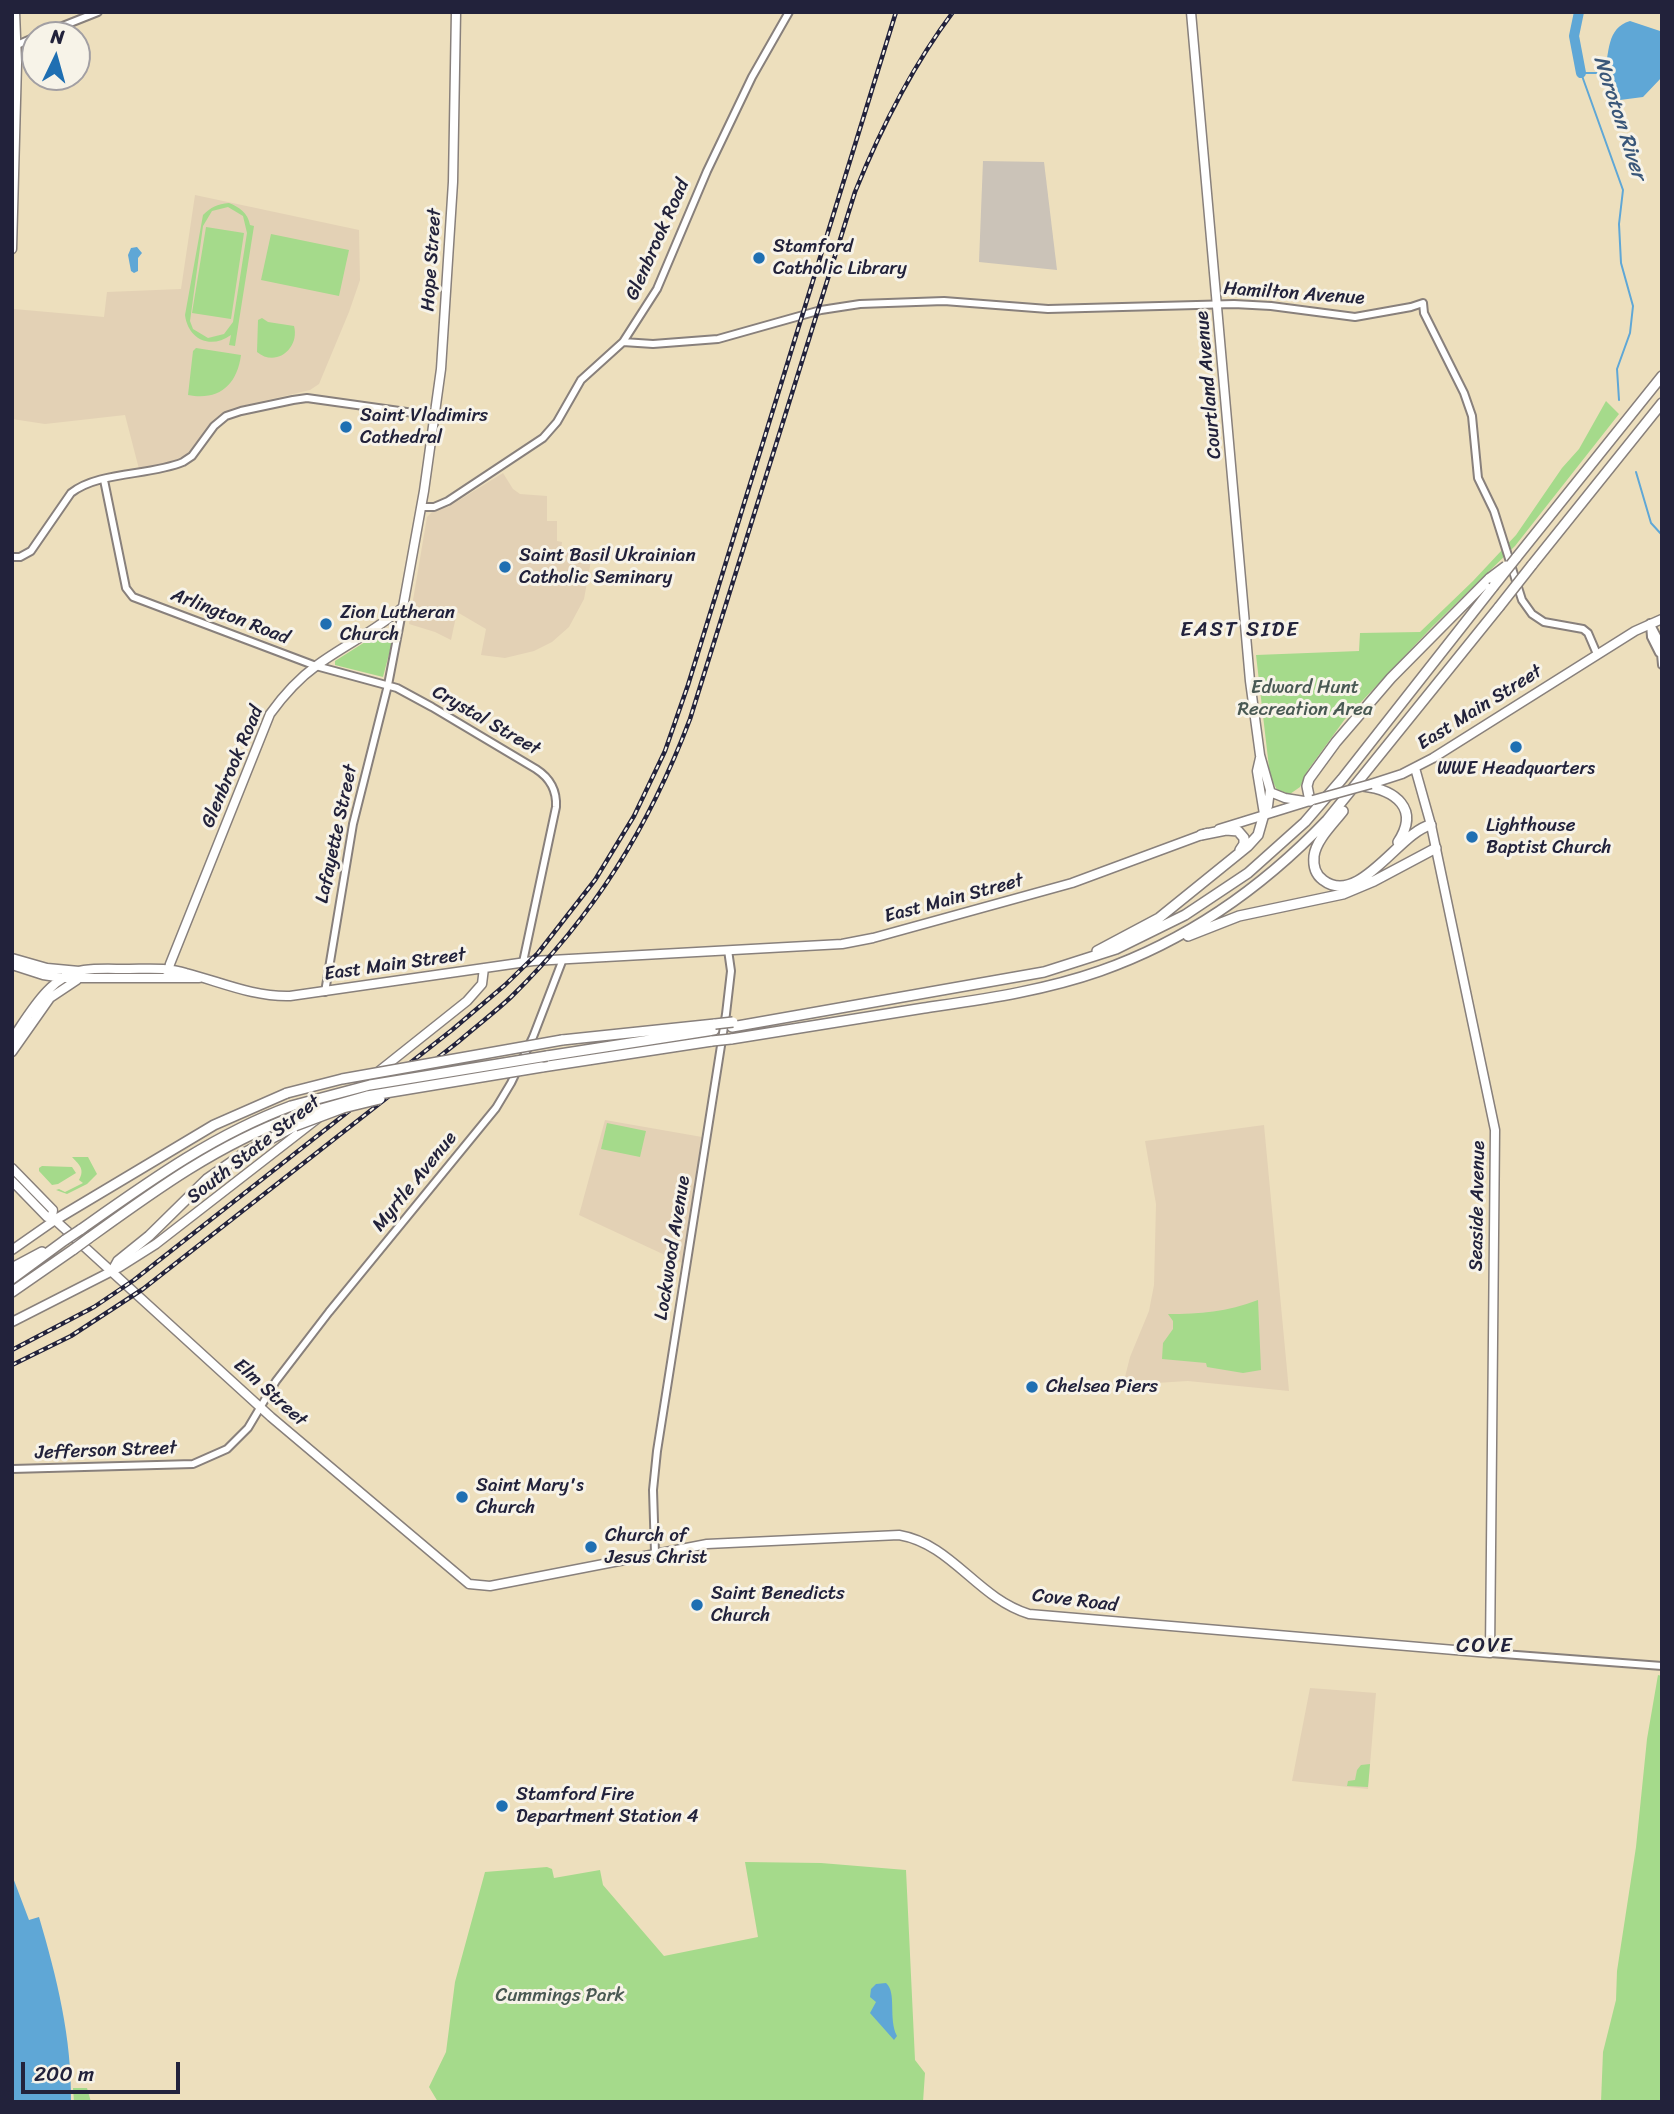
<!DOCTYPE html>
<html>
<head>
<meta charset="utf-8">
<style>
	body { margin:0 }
	#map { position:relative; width:1674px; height:2114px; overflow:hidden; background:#eddfbd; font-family:Sriracha,sans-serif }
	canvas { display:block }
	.frame { position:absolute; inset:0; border:14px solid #22223b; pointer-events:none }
	.north { position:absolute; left:21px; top:21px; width:70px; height:70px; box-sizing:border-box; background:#f7f3e8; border:2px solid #a29fa3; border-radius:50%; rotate:5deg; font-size:19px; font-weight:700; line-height:28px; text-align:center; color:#22223b }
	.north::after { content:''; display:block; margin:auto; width:24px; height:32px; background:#1f6fb2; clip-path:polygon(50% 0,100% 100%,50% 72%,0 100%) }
	.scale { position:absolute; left:21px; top:2062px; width:159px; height:32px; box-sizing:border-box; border:4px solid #22223b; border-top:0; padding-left:9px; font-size:21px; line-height:24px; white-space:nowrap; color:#22223b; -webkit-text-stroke:5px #f7f3e8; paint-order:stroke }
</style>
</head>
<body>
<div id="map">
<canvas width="1674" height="2114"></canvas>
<div class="frame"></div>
<div class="north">N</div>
<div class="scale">200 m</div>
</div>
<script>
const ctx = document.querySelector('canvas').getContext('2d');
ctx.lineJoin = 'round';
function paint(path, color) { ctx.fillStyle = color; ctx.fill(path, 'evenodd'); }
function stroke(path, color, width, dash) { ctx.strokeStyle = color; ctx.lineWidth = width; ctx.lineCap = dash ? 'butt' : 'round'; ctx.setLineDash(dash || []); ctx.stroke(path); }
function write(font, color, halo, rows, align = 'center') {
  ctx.font = font + ' Sriracha,sans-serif'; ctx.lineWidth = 6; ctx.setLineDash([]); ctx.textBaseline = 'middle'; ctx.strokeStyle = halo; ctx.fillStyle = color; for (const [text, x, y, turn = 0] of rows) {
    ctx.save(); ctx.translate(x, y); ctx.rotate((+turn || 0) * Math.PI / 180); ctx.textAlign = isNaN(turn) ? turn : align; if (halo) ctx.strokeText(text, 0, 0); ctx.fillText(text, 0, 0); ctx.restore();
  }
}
paint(new Path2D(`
	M195 195 359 230 360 280 349 312 319 384 310 390 233 408 217 417 186 455 166 464 139 469 125 415 45 424 12 419V320L14 309 104 317 107 292 181 289Z
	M503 473 513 489 520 494 547 496V521H557V541L562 542 561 551 592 555 584 599 569 627 552 642 534 651 505 658 481 655 486 629 457 612 451 640 435 632 409 624 427 517 434 510 448 507Z
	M605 1120 702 1137 682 1263 579 1215Z
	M1264 1125 1289 1391 1188 1381 1123 1385 1130 1357 1149 1311 1154 1285 1156 1204 1145 1141Z
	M1310 1688 1376 1693 1368 1789 1292 1781Z`), '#e3d1b5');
paint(new Path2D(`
	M983 161 1044 162 1057 270 979 262Z`), '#cbc3b8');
paint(new Path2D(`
	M229 203C239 207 248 213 250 225L254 226 235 346 229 345 231 335C210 350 188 339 185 315L203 215C211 207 217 204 229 203ZM228 207 243 216 247 233 233 322 224 334 208 338 193 329 190 321 203 226 212 211Z
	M206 227 244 233 231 319 192 313Z
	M271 234 349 250 339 296 261 280Z
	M262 318 268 322 294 326C300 348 276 368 257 352L258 320Z
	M196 348 241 355C237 385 219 401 188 395L193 351Z
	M1606 401 1619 414 1515 546 1432 627 1345 719 1308 770 1300 787 1290 794 1277 790 1270 776 1256 655 1359 651 1360 633 1420 632 1473 581 1516 535 1562 468 1579 449Z
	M384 630H390L394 635 383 677 335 665V661Z
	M607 1123 646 1131 640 1157 601 1149Z
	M72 1157H88L97 1174 87 1184 67 1194 56 1190 59 1189 65 1192 83 1183 79 1180C86 1168 77 1163 72 1157Z
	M42 1166 72 1167 76 1173 58 1184 52 1185 39 1171V1168Z
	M1258 1300 1261 1370 1243 1373 1207 1367 1206 1363 1162 1359 1163 1343 1173 1329V1321L1168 1314C1200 1314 1227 1312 1258 1300Z
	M1658 1675 1662 1676V2102H1601L1603 2052 1616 2000 1617 1971 1636 1847 1647 1739Z
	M1370 1764 1368 1787 1347 1786 1348 1781 1355 1780 1357 1770 1361 1765Z
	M745 1862 821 1863 906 1870 915 2060 925 2073 923 2102H438L429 2087 446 2052 455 1982 485 1872 547 1867 552 1869 554 1878 600 1870 603 1885 664 1956 758 1937Z
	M73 2088H87L91 2102H74Z`), '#a5da8b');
paint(new Path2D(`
	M1630 21 1660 31 1662 77 1643 97 1620 100C1611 92 1611 82 1604 73 1610 53 1606 28 1630 21Z
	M137 247 142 253 138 258V271L134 273 131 271 128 255 131 248Z
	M12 1875 29 1920 39 1917C57 1978 72 2038 71 2102H12Z
	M886 1983C897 1992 888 2019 897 2036L894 2040 870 2013 876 2002 870 1997 871 1989 876 1984Z`), '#5fa7d6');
stroke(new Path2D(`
	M1604 73H1581L1623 190 1619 224 1621 263 1633 306 1630 333 1617 369 1619 400
	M1636 472 1651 523 1662 535`), '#5fa7d6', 2);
stroke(new Path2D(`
	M1579 12 1574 36 1581 73`), '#5fa7d6', 10);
const minor = new Path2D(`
	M40 35 98 12
	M17 45 35 37
	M623 342 653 344 718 339 821 310 860 304 944 301 1048 309 1234 304 1271 306 1355 317 1411 307 1423 303 1424 313 1464 393 1472 416 1478 478 1494 511 1522 600 1532 614 1544 622 1583 629 1588 633 1597 654
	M104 480 126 588 133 597 316 666 397 688 432 707 536 769C550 778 557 790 556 807L523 962
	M421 507H434L448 501 543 438 557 422 581 380 623 342 657 289 707 171 752 77 789 12
	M12 557H20L31 551 71 493C99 471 150 476 183 462L192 456 214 426 226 416 241 411 293 400 307 398 435 416
	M1650 623 1660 642 1662 665
	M1650 624 1651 637 1659 653
	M325 992 353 824 388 685 403 607
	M12 1469 193 1464 227 1449 248 1428 276 1381 329 1312 496 1108 511 1083 533 1037 563 959
	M655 1553 653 1490 657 1451 726 1014 731 971 728 950
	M1490 1653 1662 1666`);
const major = new Path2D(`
	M1191 12 1250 681 1260 755 1270 790 1268 806 1264 814
	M12 249 17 63 15 12
	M1260 758 1257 771 1264 814
	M1371 784 1402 774 1433 758 1635 631 1662 619
	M1270 792 1285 798 1304 801
	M1219 829 1313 800
	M12 958 47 968 79 971
	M12 965 43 975 63 978H199
	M167 977 170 964 270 714C283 696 298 679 316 666 344 645 376 631 403 607L424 491 441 369 453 182 456 12
	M12 1039C30 1013 50 975 84 970 98 968 113 969 127 969 147 969 167 967 186 973 221 982 253 997 290 996L533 961 842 944 873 938 1072 883 1207 833
	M12 1052 50 998 77 980
	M339 1103 467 1001 482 984 484 968
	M12 1168 53 1210 52 1216 55 1220 271 1417 469 1584 490 1586 707 1544 899 1535C952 1544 977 1598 1029 1614L1490 1653 1495 1130 1431 825 1415 768
	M12 1181 47 1217 52 1216
	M12 1250 55 1220
	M12 1322 118 1268 156 1244 317 1119`);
const highway = new Path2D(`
	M1516 558 1662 376
	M1532 565 1662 403
	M1363 786C1396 790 1420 809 1398 842
	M1310 801 1307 786 1309 779 1336 742 1391 678 1490 578
	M1343 811C1333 824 1316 840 1314 856 1313 866 1316 875 1323 880 1359 908 1400 831 1431 825
	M1201 835 1226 830 1238 831 1244 838V844L1240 850
	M1188 936 1239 916 1343 894 1374 881 1436 848
	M1097 951 1159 918 1248 846 1258 835 1264 814
	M732 1027 1044 972 1116 949 1185 915 1248 873 1305 822 1342 779 1493 587
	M731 1039C795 1029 860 1018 924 1008 984 999 1043 991 1100 971 1188 940 1263 887 1327 820L1499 607
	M562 1040 715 1024
	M547 1056 714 1030
	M542 1067 712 1041
	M55 1220 214 1125 287 1093
	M80 1230C148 1182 213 1135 291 1106
	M89 1238C154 1191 217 1145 293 1117
	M12 1268 42 1252
	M113 1270 118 1261 149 1236 207 1179 246 1152 295 1126
	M12 1279 65 1240
	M12 1292 74 1249`);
stroke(minor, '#88807c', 10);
stroke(major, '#88807c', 11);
stroke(highway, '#88807c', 12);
stroke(minor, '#fff', 6);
stroke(major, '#fff', 8);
stroke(highway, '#fff', 9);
const rail = new Path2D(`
	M12 1350 94 1307 134 1280 452 1030 505 985 538 953 595 880 634 816 665 751 688 685 896 12
	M12 1365 71 1336 143 1289 458 1042C475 1027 494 1013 511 997 594 916 649 827 690 719L855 192C881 128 911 68 953 12`);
stroke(rail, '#22223b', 4.5);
stroke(rail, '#f7f3e8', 2, [5]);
const majorBridge = new Path2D(`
	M1313 800 1371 784`);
const highwayBridge = new Path2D(`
	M1490 578 1506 566
	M1493 587 1516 558
	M1499 607 1532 565
	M715 1024 733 1022
	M712 1041 731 1039
	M287 1093 342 1079 562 1040
	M291 1106 370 1085 547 1056
	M293 1117 367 1096 542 1067
	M295 1126 343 1108 380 1099
	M65 1240 80 1230
	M74 1249 89 1238`);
stroke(majorBridge, '#88807c', 11, []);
stroke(highwayBridge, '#88807c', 12, []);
stroke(majorBridge, '#fff', 8);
stroke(highwayBridge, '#fff', 9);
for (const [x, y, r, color] of [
	[759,258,7,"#1f6fb2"],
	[346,427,7,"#1f6fb2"],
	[505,567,7,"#1f6fb2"],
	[326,624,7,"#1f6fb2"],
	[1516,747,7,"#1f6fb2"],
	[1472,837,7,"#1f6fb2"],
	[1032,1387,7,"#1f6fb2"],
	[462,1497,7,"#1f6fb2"],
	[591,1547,7,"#1f6fb2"],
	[697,1605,7,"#1f6fb2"],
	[502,1806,7,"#1f6fb2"]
]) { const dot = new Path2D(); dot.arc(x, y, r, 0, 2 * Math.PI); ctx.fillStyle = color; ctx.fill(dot); stroke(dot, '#f7f3e8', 2.5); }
write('19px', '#22223b', '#f7f3e8', [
	["Glenbrook Road",658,240,-66],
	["Hope Street",432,260,-86],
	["Hamilton Avenue",1294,294,4],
	["Courtland Avenue",1209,385,-95],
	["Arlington Road",230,617,21],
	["East Main Street",1480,708,-32],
	["Crystal Street",486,721,30],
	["Glenbrook Road",233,767,-67],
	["Lafayette Street",337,834,-78],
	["East Main Street",954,899,-15],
	["East Main Street",395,965,-8],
	["South State Street",254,1150,-38],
	["Myrtle Avenue",415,1182,-51],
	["Seaside Avenue",1478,1206,-89],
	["Lockwood Avenue",673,1248,-81],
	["Elm Street",270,1393,42],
	["Jefferson Street",106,1451,-2],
	["Cove Road",1075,1601,7]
]);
write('19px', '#22223b', '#f7f3e8', [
	["Stamford",773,247],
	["Catholic Library",773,269],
	["Saint Vladimirs",360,416],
	["Cathedral",360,438],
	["Saint Basil Ukrainian",519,556],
	["Catholic Seminary",519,578],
	["Zion Lutheran",340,613],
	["Church",340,635],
	["WWE Headquarters",1516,769,"center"],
	["Lighthouse",1486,826],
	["Baptist Church",1486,848],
	["Chelsea Piers",1046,1387],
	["Saint Mary's",476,1486],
	["Church",476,1508],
	["Church of",605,1536],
	["Jesus Christ",605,1558],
	["Saint Benedicts",711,1594],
	["Church",711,1616],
	["Stamford Fire",516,1795],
	["Department Station 4",516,1817]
], 'left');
write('19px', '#495953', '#f7f3e8', [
	["Edward Hunt",1305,688],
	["Recreation Area",1305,710],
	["Cummings Park",560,1996]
]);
write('italic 21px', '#3a5779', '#f7f3e8', [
	["Noroton River",1619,118,72]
]);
ctx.letterSpacing = '2px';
write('21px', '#22223b', '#f7f3e8', [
	["EAST SIDE",1240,631],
	["COVE",1485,1647]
]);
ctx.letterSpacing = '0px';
</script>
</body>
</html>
